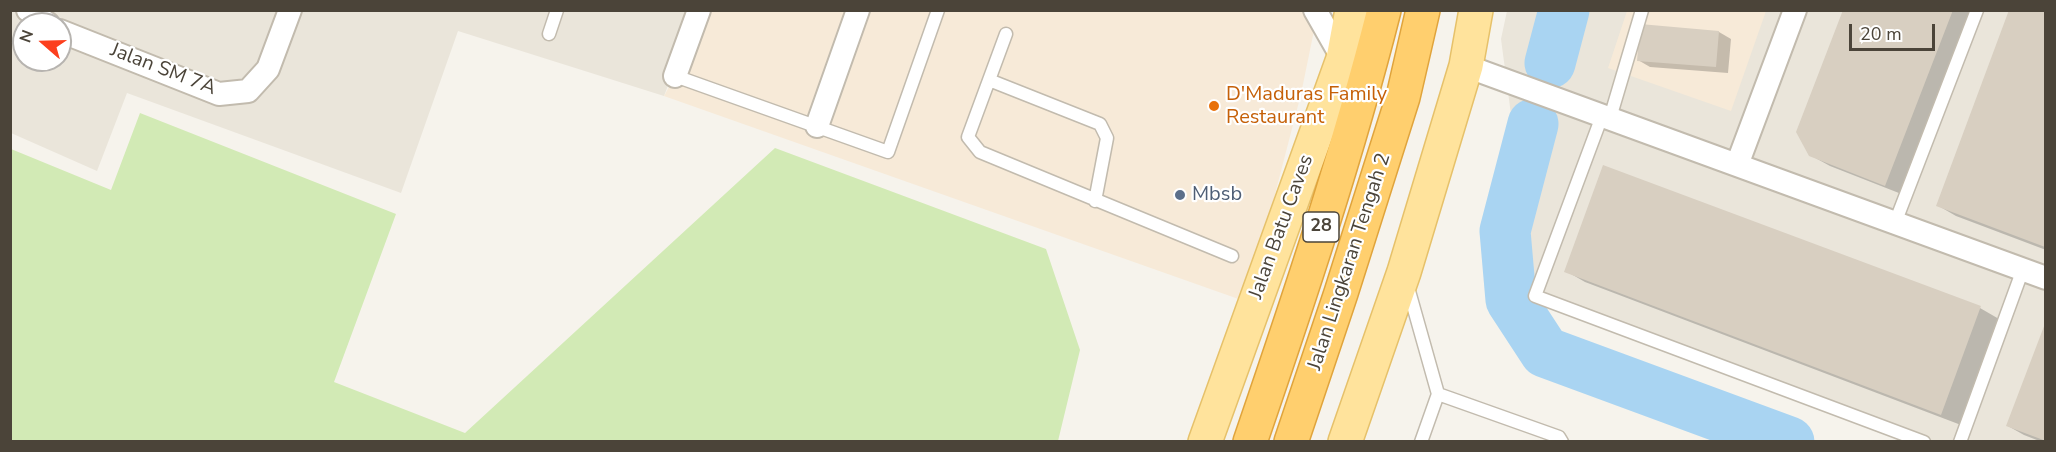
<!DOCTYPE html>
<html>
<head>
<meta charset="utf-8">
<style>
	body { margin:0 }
	#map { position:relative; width:2056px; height:452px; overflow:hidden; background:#f6f3ec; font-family:"Nunito Sans",sans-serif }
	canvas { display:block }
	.frame { position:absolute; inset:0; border:12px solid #4b4439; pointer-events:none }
	.north { position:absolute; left:12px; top:12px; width:60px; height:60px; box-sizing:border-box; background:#fff; border:2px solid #b7b4b0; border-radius:50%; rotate:290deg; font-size:16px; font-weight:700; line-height:24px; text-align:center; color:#4b4439 }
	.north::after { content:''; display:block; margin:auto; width:21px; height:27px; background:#fc3f1d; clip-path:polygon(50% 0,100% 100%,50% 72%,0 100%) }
	.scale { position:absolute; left:1849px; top:24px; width:86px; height:27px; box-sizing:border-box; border:3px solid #4b4439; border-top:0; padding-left:8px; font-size:18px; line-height:21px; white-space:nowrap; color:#4b4439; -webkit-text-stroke:4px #fff; paint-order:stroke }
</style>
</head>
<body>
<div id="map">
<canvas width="2056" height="452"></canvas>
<div class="frame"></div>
<div class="north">N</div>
<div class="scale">20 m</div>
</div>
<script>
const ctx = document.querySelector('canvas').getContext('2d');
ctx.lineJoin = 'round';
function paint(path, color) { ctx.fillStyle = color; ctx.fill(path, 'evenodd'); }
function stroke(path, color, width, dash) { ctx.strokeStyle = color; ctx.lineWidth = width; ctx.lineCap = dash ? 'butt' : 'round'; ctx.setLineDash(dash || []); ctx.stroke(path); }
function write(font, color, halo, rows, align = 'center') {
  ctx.font = font + ' "Nunito Sans",sans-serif'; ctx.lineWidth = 4.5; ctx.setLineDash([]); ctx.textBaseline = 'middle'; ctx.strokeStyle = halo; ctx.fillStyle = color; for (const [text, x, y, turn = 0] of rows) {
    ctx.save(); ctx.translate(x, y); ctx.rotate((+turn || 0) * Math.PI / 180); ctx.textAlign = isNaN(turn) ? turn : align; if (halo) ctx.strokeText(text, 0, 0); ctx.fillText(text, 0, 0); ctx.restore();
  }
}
paint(new Path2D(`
	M11 11H696L664 96 458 31 401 193 127 93 97 171 11 133ZM24 24H60V60H24Z
	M1507 11H2045V441H1924L1535 296 1501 39Z`), '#eae5da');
paint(new Path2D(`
	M700 11H1318L1301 94 1247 302 664 96 675 76Z
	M1627 11H1766L1731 111 1608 68Z`), '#f7ead8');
paint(new Path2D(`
	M140 113 396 214 334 382 465 433 775 148 1046 249 1080 350 1058 441H11V149L111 190Z`), '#d2eab5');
paint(new Path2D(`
	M1844 10H1976L1904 195 1830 166 1810 155Z
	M2046 10V250L1956 216 1937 205Z
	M1641 26 1719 32 1731 39 1728 73 1650 67 1638 60Z
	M1604 167 1980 308 1999 319 1961 425 1585 282 1566 271Z
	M2046 325V442H2042L2024 435 2008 426Z`), '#0003');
stroke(new Path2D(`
	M1550 63 1564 10
	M1533 124 1505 231 1511 300 1545 352 1789 442`), '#a9d4f2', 51);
paint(new Path2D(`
	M1843 10H1953L1885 186 1809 156 1796 132Z
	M2009 10H2046L2045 247 1936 206Z
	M1640 24 1719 31 1716 67 1637 61Z
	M1603 165 1981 306 1941 415 1564 272Z
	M2046 321V441L2006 426Z`), '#d8cfc1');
const lane = new Path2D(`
	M549 34 557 10
	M1006 34 968 137 980 152 1232 256
	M675 76 888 152 938 10
	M989 80 1100 124 1107 138 1095 201
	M1602 116 1535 296 1924 442
	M1610 118 1642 10
	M1895 223 1977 10
	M1407 284 1438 394 1421 442
	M1438 394 1559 437 1562 442
	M1960 442 2023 269`);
const street = new Path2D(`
	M28 10 48 24
	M1315 10 1343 59
	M60 31 219 94 248 91 268 69 290 10
	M1466 66 2046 278
	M675 76 699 10
	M817 126 858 10
	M1737 165 1795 10`);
const primary = new Path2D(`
	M1205 442 1343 59 1352 10
	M1345 442 1404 272 1466 66 1476 10`);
const highway = new Path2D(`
	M1250 442C1299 299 1347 156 1384 10
	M1291 442 1341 293 1403 97 1423 10`);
stroke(lane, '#c2bbae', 15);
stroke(street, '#c2bbae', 26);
stroke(primary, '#e6c16a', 36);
stroke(highway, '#e0a43c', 36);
stroke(lane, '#fff', 12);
stroke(street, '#fff', 22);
stroke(primary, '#ffe39c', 33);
stroke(highway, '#ffcf6e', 33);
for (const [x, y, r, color] of [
	[1214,106,6,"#e8710a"],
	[1180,195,6,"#5c6f8a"]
]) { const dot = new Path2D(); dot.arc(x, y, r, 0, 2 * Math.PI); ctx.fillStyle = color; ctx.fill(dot); stroke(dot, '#fff', 2); }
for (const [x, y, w] of [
	[1321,227,36]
]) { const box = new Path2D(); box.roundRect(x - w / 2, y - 15, w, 30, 4.5); ctx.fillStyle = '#fff'; ctx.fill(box); stroke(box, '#4b4439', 1.5); }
write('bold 18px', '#4b4439', null, [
	["28",1321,227]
]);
write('20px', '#4b4439', '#fff', [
	["Jalan SM 7A",163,70,21],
	["Jalan Batu Caves",1282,227,-70],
	["Jalan Lingkaran Tengah 2",1350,262,-72]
]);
write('20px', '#c56008', '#fff', [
	["D'Maduras Family",1226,95],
	["Restaurant",1226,118]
], 'left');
write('20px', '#4e5e75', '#fff', [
	["Mbsb",1192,195]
], 'left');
</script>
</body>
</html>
